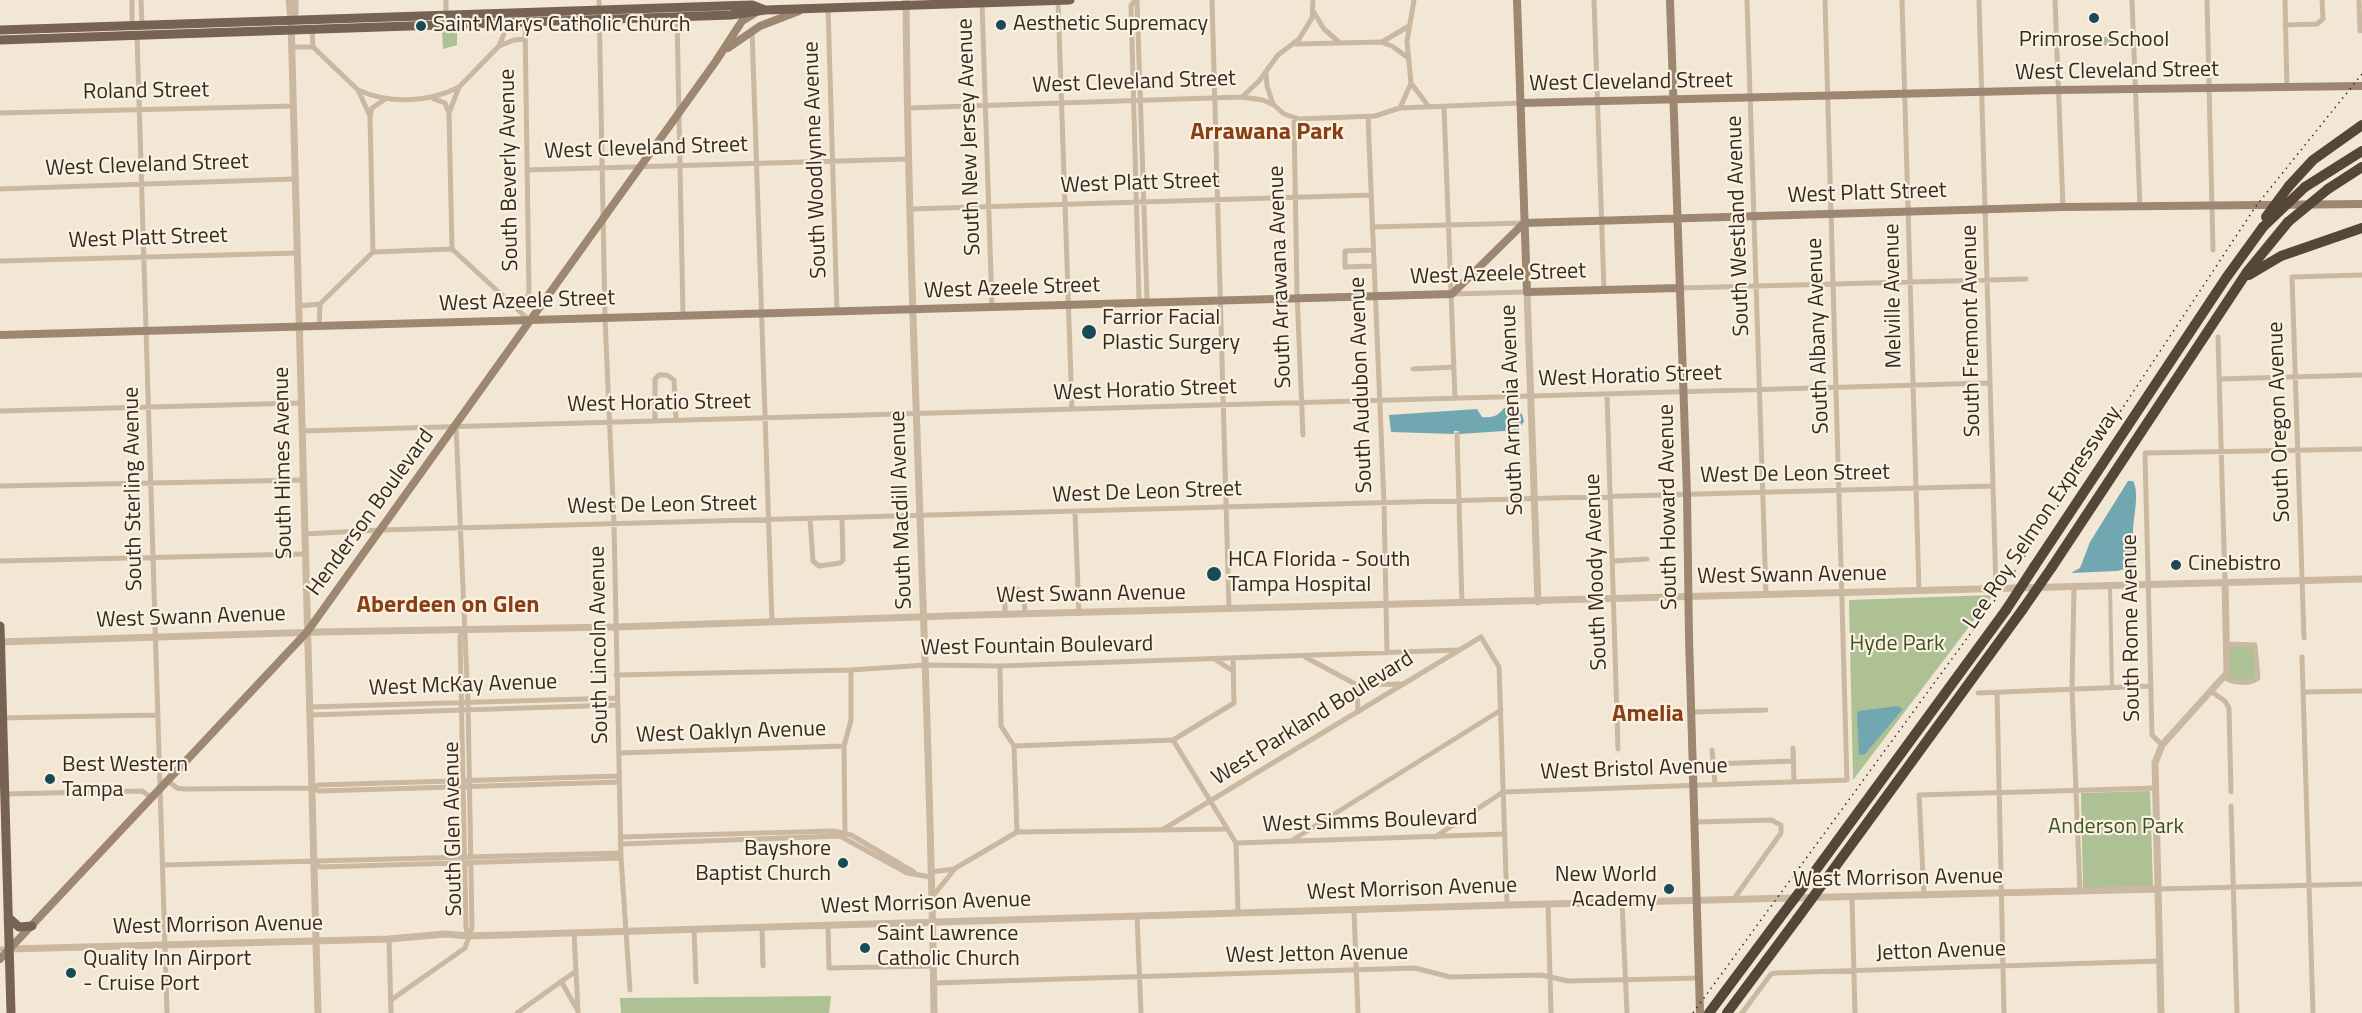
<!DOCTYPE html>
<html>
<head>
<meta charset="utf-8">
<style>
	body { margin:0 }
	canvas { display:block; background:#f2e7d4 }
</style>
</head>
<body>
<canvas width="2362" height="1013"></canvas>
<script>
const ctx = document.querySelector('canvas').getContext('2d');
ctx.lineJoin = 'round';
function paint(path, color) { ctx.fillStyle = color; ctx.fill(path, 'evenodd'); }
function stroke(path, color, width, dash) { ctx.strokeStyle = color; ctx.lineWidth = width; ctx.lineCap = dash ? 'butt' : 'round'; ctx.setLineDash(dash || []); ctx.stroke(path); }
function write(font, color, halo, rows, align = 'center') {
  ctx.font = font + ' "Titillium Web",sans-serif'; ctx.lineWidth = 4.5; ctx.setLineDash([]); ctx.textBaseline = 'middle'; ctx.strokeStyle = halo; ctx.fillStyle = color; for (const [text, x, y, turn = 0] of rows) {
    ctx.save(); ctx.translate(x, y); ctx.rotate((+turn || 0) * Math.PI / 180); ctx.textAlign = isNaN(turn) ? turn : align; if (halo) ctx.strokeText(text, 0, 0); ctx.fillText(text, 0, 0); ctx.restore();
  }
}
paint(new Path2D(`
	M442 31H457V45L443 49Z
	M2096 37H2113V45L2096 46Z
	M1993 595 1853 780 1849 600Z
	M2255 645V680L2231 682 2227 677 2230 646Z
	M2150 791 2153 886 2083 888 2081 793Z
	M831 996 829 1013H621L620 998Z`), '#adc194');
paint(new Path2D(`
	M1515 407 1522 414 1524 421 1519 430 1459 434V431H1454V434L1391 432 1389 415 1477 409 1482 417C1493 418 1498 416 1504 408Z
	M2128 481H2133C2140 493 2133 518 2133 533 2134 545 2138 555 2133 567L2117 571 2071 573 2080 568 2090 542Z
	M1898 706 1903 709 1865 754 1859 755 1857 714 1859 711Z`), '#71a7b1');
stroke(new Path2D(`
	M2110 586 2112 687`), '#cab8a0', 4);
stroke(new Path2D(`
	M132 0V25
	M141 0 142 25
	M446 0V17
	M599 0 605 318 614 524 621 858 630 990
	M1058 0 1072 409
	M1135 0 1131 6 1139 298 1144 303
	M1137 0 1147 298 1144 303
	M1212 0 1229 609
	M1594 0 1604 290
	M1747 0 1766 595
	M1902 0 1919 591
	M1979 0 1996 589
	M2055 0 2063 207
	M2132 0 2140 208
	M2207 0 2213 250
	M2285 0 2287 88
	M2359 0 2360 31
	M982 3 992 307
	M828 7 837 312
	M1313 11 1324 29 1339 42
	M677 17 683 316
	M2285 25 2317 24 2323 19 2322 0
	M312 29 313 47
	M752 30 772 622
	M137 35 167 1013
	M1382 42 1409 26
	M1296 44 1381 42 1392 46 1407 57
	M499 46 514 40 525 39
	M291 47H313L358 90 370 116 373 252 320 304 298 306
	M1266 73 1267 86 1273 104
	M1411 83 1429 107
	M358 90C389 104 428 103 459 87
	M1242 97 1259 81 1278 55 1299 39 1312 18 1313 0
	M434 99 445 103 449 113
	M1444 107 1455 398
	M908 108 1242 97 1263 100 1274 105 1284 114 1299 119 1375 116 1400 108 1521 103
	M1400 108 1411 83 1407 41 1414 0
	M0 113 293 106
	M370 116 372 108 384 100
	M1368 117 1384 503 1387 653
	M1294 118 1297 293 1303 435
	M527 170 909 159
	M0 189 294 179
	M911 209 1371 195
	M1372 227 1524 223
	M452 249 449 113 459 87 499 46 504 34 503 23
	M1373 250 1345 251V267L1374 266
	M373 252 452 249 529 320
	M0 261 297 253
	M1680 288 2026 279
	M1452 294 1527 292
	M509 302 522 301 529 295 525 22
	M319 326 320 304
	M2218 337 2225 583
	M1413 369 1454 367
	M2220 379 2362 375
	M1607 394 1618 749
	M0 411 301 403
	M655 421V379L659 375H667L674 380 676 420
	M301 431 1989 383
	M1457 434 1462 603
	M0 486 303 480
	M1075 512 1079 614
	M810 519 813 561 819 566 840 563 843 560 842 518
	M304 534 382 530 1992 486
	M0 561 304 554
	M1614 561 1647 559
	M2074 587 2072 689 2080 892
	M1005 614V593L1015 588C1027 592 1024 603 1025 614
	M464 631 460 636 466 928 469 936
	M2304 638 2292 277 2362 275
	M1305 657 1357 685 1400 684
	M2302 657 2313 1013
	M1216 660 1233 671
	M1000 666 1001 726 1014 746 1017 832
	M616 675 851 670 926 665 1000 666 1458 650
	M2225 678C2233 683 2250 685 2258 678L2255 645 2227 644
	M1357 685 1358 712
	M1997 692 2004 1013
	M2212 692 2225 701 2229 708 2231 792
	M2304 692 2362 691
	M1978 693 2151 686
	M310 707 617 698
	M1692 712 1766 710
	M310 715 617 705
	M0 718 158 715
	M1173 740 1236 843 1238 913
	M2162 745 2152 735 2145 453 2362 449
	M1014 746 1173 740 1234 703 1233 658
	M1793 748 1794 781
	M1712 750 1715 784
	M619 753 844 746
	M1713 764 1793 761
	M168 781 177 788 184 789 313 788 318 785 619 776
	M313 788 319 791 619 782
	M5 794 142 791 152 798
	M2231 806 2237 1013
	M1696 822 1771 820 1781 825V833L1733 900
	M1162 830 1481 637 1499 667 1507 905
	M845 835 844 746 851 720V670
	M620 837 834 831 851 835 914 872
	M1435 837 1503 792 1847 780 1825 0
	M1291 841 1501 710
	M1236 843 1505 834
	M620 844 840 836 907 873 931 877
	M315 863 320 867 621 858
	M163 865 621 853
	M931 872 954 869 1017 832 1226 829
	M2158 889 2362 884
	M1924 896 1919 795 2155 788
	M932 897 954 870
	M1852 898 1855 1013
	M1622 902 1627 1013
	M1548 904 1551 1013
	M1354 910 1358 1013
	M1137 916 1141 1013
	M828 925 829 968 934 966
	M762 927 763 966
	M694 929 696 982
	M574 932 578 1012
	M389 939 391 1013
	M0 949H9
	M561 981 578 1011
	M934 983 1415 968 1450 977 1541 975 1568 981 1700 978
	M391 1000 465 948 472 928 468 703 456 426
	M517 1013 576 971
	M1742 1013 1771 974 1776 973 2160 961`), '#cab8a0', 5);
stroke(new Path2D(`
	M289 0 291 20 318 1013
	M906 0C909 338 930 675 934 1013
	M291 20 295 13V0
	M1527 292 1538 602
	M0 642 319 632 616 627 977 615 2362 579
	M9 949 389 939 445 934 469 936 1507 905 2158 889
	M2161 1013 2155 763 2162 745 2227 673 2225 583`), '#cab8a0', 7);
stroke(new Path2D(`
	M1517 0 1527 292 1680 288
	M1670 0 1687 494 1689 638 1700 1013
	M728 48 760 26 799 11
	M1521 103 2057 90 2362 86
	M1524 223 2063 207 2362 204
	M0 335 1452 294 1524 223
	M0 959 307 632 716 61 742 21 755 13`), '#9e8771', 8);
stroke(new Path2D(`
	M0 30 752 5 765 10
	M0 40 731 15 765 10 1070 0
	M0 626 11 1013
	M8 917 19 927 32 926`), '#776353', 9);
stroke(new Path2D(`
	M2289 186 2313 160 2362 125
	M2305 187 2362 151
	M2328 189 2362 167
	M2249 275 2281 256 2362 228
	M2034 567 2226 278 2263 227
	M2052 567 2247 272 2288 222
	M1810 878 2006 610
	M1827 878 2023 609
	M1709 1013 1779 919
	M1727 1013 1797 919`), '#55463a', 10);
stroke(new Path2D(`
	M1693 1013 2003 589 2256 206 2362 74`), '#332a24', 1.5, [1.5, 4.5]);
stroke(new Path2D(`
	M2266 217 2289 186
	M2288 222 2328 189
	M2263 227 2305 187
	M2023 609 2052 567
	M2006 610 2034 567
	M1779 919 1810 878
	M1797 919 1827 878`), '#55463a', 10);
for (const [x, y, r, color] of [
	[2094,18,6,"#174b57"],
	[1001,25,6,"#174b57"],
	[421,26,6,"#174b57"],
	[1089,332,8,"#174b57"],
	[2176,565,6,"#174b57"],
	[1214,574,8,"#174b57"],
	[50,779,6,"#174b57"],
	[843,863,6,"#174b57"],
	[1669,889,6,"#174b57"],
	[865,948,6,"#174b57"],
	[71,973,6,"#174b57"]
]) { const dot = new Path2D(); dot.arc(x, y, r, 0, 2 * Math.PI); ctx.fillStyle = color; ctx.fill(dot); stroke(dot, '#faf1e0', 2); }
write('22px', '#332a24', '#faf1e0', [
	["Aesthetic Supremacy",1013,25],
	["Saint Marys Catholic Church",433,26],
	["Primrose School",2094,41,"center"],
	["Farrior Facial",1102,319],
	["Plastic Surgery",1102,344],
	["HCA Florida - South",1228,561],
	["Tampa Hospital",1228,586],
	["Cinebistro",2188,565],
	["Best Western",62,766],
	["Tampa",62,791],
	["Bayshore",831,850,"right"],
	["Baptist Church",831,875,"right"],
	["New World",1657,876,"right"],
	["Academy",1657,901,"right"],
	["Saint Lawrence",877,935],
	["Catholic Church",877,960],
	["Quality Inn Airport",83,960],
	["- Cruise Port",83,985]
], 'left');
write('22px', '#332a24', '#faf1e0', [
	["West Cleveland Street",2117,72,-1],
	["West Cleveland Street",1134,83,-2],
	["West Cleveland Street",1631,83,-1],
	["Roland Street",146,92,-1],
	["South New Jersey Avenue",970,137,-92],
	["West Cleveland Street",646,149,-2],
	["South Woodlynne Avenue",816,160,-92],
	["West Cleveland Street",147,166,-2],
	["South Beverly Avenue",510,170,-91],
	["West Platt Street",1140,184,-2],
	["West Platt Street",1867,194,-2],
	["South Westland Avenue",1739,226,-92],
	["West Platt Street",148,239,-2],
	["West Azeele Street",1498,275,-2],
	["South Arrawana Avenue",1281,277,-92],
	["West Azeele Street",1012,289,-2],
	["Melville Avenue",1894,296,-91],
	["West Azeele Street",527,302,-2],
	["South Fremont Avenue",1972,331,-91],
	["South Albany Avenue",1819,336,-92],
	["West Horatio Street",1630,377,-2],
	["South Audubon Avenue",1362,385,-92],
	["West Horatio Street",1145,391,-2],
	["West Horatio Street",659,404,-1],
	["South Armenia Avenue",1513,410,-92],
	["South Oregon Avenue",2280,422,-92],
	["South Himes Avenue",284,463,-91],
	["West De Leon Street",1795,475,-1],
	["South Sterling Avenue",134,489,-91],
	["West De Leon Street",1147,493,-2],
	["West De Leon Street",662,506,-1],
	["South Howard Avenue",1669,507,-91],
	["South Macdill Avenue",902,510,-92],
	["Henderson Boulevard",371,513,-54],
	["Lee Roy Selmon Expressway",2043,518,-56],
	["South Moody Avenue",1597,572,-92],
	["West Swann Avenue",1792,576,-1],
	["West Swann Avenue",1091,595,-1],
	["West Swann Avenue",191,618,-2],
	["South Rome Avenue",2132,628,-91],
	["South Lincoln Avenue",600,645,-91],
	["West Fountain Boulevard",1037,647,-1],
	["West McKay Avenue",463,686,-2],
	["West Parkland Boulevard",1313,719,-32],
	["West Oaklyn Avenue",731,733,-2],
	["West Bristol Avenue",1634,770,-2],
	["West Simms Boulevard",1370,822,-2],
	["South Glen Avenue",454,829,-91],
	["West Morrison Avenue",1898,879,-1],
	["West Morrison Avenue",1412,890,-2],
	["West Morrison Avenue",926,904,-2],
	["West Morrison Avenue",218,926,-1],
	["Jetton Avenue",1941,952,-2],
	["West Jetton Avenue",1317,955,-1]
]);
write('22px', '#3d5326', '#faf1e0', [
	["Hyde Park",1897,645],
	["Anderson Park",2116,828]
]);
write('bold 24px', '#883f17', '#faf1e0', [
	["Arrawana Park",1267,133],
	["Aberdeen on Glen",448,606],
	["Amelia",1648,715]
]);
</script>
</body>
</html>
